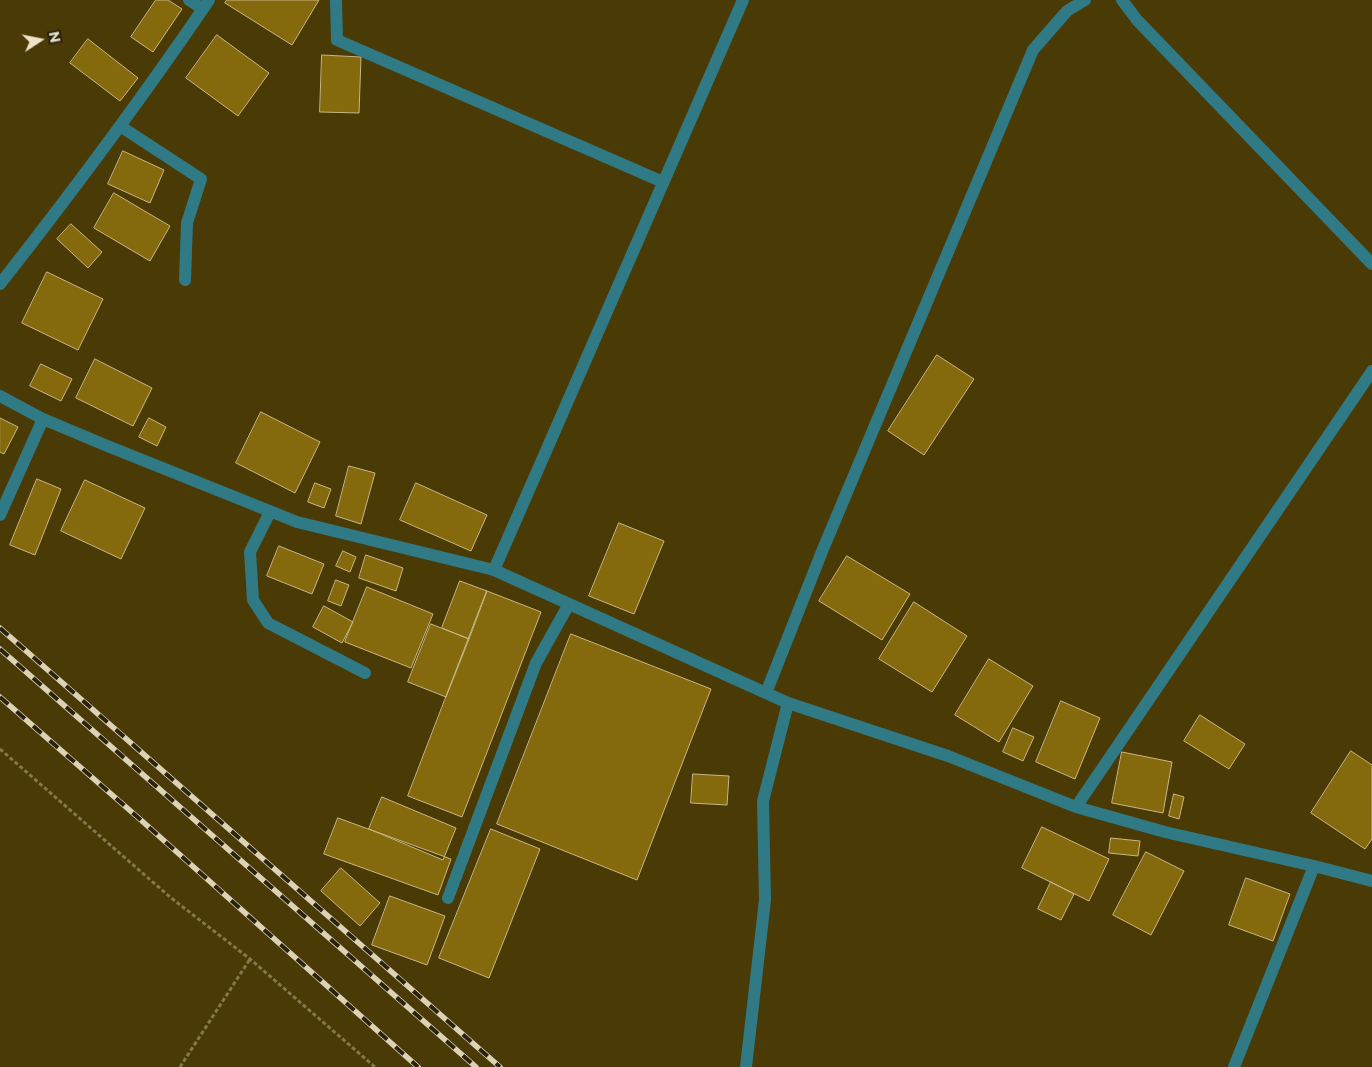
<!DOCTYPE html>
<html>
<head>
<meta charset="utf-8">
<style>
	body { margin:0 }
	#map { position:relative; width:1372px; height:1067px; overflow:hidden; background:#4a3a05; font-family:Montserrat,sans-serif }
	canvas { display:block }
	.north { position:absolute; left:15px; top:15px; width:50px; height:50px; -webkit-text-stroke:4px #2a230f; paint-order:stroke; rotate:79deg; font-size:14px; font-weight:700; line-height:20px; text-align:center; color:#ece3c9 }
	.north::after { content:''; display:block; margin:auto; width:18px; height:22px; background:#ece3c9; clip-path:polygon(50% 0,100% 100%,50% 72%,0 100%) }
</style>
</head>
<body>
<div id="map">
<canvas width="1372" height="1067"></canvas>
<div class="north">N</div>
</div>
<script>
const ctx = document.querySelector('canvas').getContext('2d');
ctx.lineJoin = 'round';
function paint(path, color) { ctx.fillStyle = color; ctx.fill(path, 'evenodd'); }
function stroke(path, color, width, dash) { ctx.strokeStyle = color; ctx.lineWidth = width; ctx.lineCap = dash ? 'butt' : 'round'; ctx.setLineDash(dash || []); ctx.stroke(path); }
const building = new Path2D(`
	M156 0H168L182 9 153 52 131 37Z
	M227 0H319L292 45 225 3Z
	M217 35 269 73 238 116 186 78Z
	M88 39 138 78 120 101 70 63Z
	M322 55 361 57 359 113 320 112Z
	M123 151 164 170 150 203 108 184Z
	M114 193 170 226 150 261 94 228Z
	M71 224 102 252 88 268 57 239Z
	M47 272 103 299 78 350 22 323Z
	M937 355 974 379 924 455 888 431Z
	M95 359 152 388 133 426 76 398Z
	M41 364 72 379 61 401 30 386Z
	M261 412 320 442 295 493 236 463Z
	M0 418 18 427 4 454 0 452Z
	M149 418 166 427 157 446 139 437Z
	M349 466 375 473 361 524 336 516Z
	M37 479 61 489 35 555 10 545Z
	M85 480 145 508 121 559 61 531Z
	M315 483 331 489 324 508 308 502Z
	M416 483 487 515 471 551 400 520Z
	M619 523 664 541 634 614 589 596Z
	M279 546 324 564 312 594 267 576Z
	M343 551 356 557 350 572 336 566Z
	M366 555 403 568 396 591 359 578Z
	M847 556 910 594 882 640 819 601Z
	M336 580 349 585 341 606 328 601Z
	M460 581 487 591 469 639 442 628Z
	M367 587 433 614 411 668 345 642Z
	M487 591 541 612 462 817 408 796Z
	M914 602 967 636 932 692 879 659Z
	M324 606 353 622 342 643 313 627Z
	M431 624 469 639 446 697 408 682Z
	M571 634 711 689 637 880 497 824Z
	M989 659 1033 686 999 742 955 715Z
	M1061 701 1100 718 1075 779 1036 762Z
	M1200 715 1245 744 1229 769 1184 741Z
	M1013 728 1034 737 1023 761 1003 752Z
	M1351 751 1372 765V839L1365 849 1311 813Z
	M1122 752 1172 762 1163 813 1112 803Z
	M693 774 729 776 727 805 691 803Z
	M1174 794 1184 797 1179 819 1169 816Z
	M382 797 456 828 443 860 369 829Z
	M338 818 451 859 438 895 324 854Z
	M1042 827 1109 859 1089 901 1022 868Z
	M491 829 540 849 489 978 439 958Z
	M1111 838 1140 841 1138 856 1109 853Z
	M1146 852 1184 871 1151 935 1113 915Z
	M341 868 380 903 360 926 321 891Z
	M1246 878 1290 894 1273 941 1229 925Z
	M1051 882 1074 894 1061 920 1038 909Z
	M390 896 445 916 427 965 372 945Z`);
paint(building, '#84690d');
stroke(building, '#c9b785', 1);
stroke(new Path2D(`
	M0 749 170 897 250 959 375 1067
	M180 1067 250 959`), '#85784c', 3, [4, 2.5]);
stroke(new Path2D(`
	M189 0 203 9
	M336 0 337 40 663 182
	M1122 0 1137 20 1372 264
	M120 126 201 179 187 223 185 280
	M0 284C73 191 143 97 209 0
	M0 396 43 419 105 445 297 522 494 570 788 703 948 756 1076 807 1165 832 1314 866 1372 881
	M270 512 250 552 253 600 268 623 365 673
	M0 515 43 419
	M494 570 743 0
	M766 693 823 549 1033 50 1067 11 1085 0
	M1076 807 1372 371
	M448 898 536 663 569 604
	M746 1067 765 900 763 801 788 703
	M1234 1067 1314 866`), '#307a86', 12);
const rail = new Path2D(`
	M0 628 500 1067
	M0 649 476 1067
	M0 697 142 821 418 1067`);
stroke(rail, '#dcd2b5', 5.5);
stroke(rail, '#2a230f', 4, [11]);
</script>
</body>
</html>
